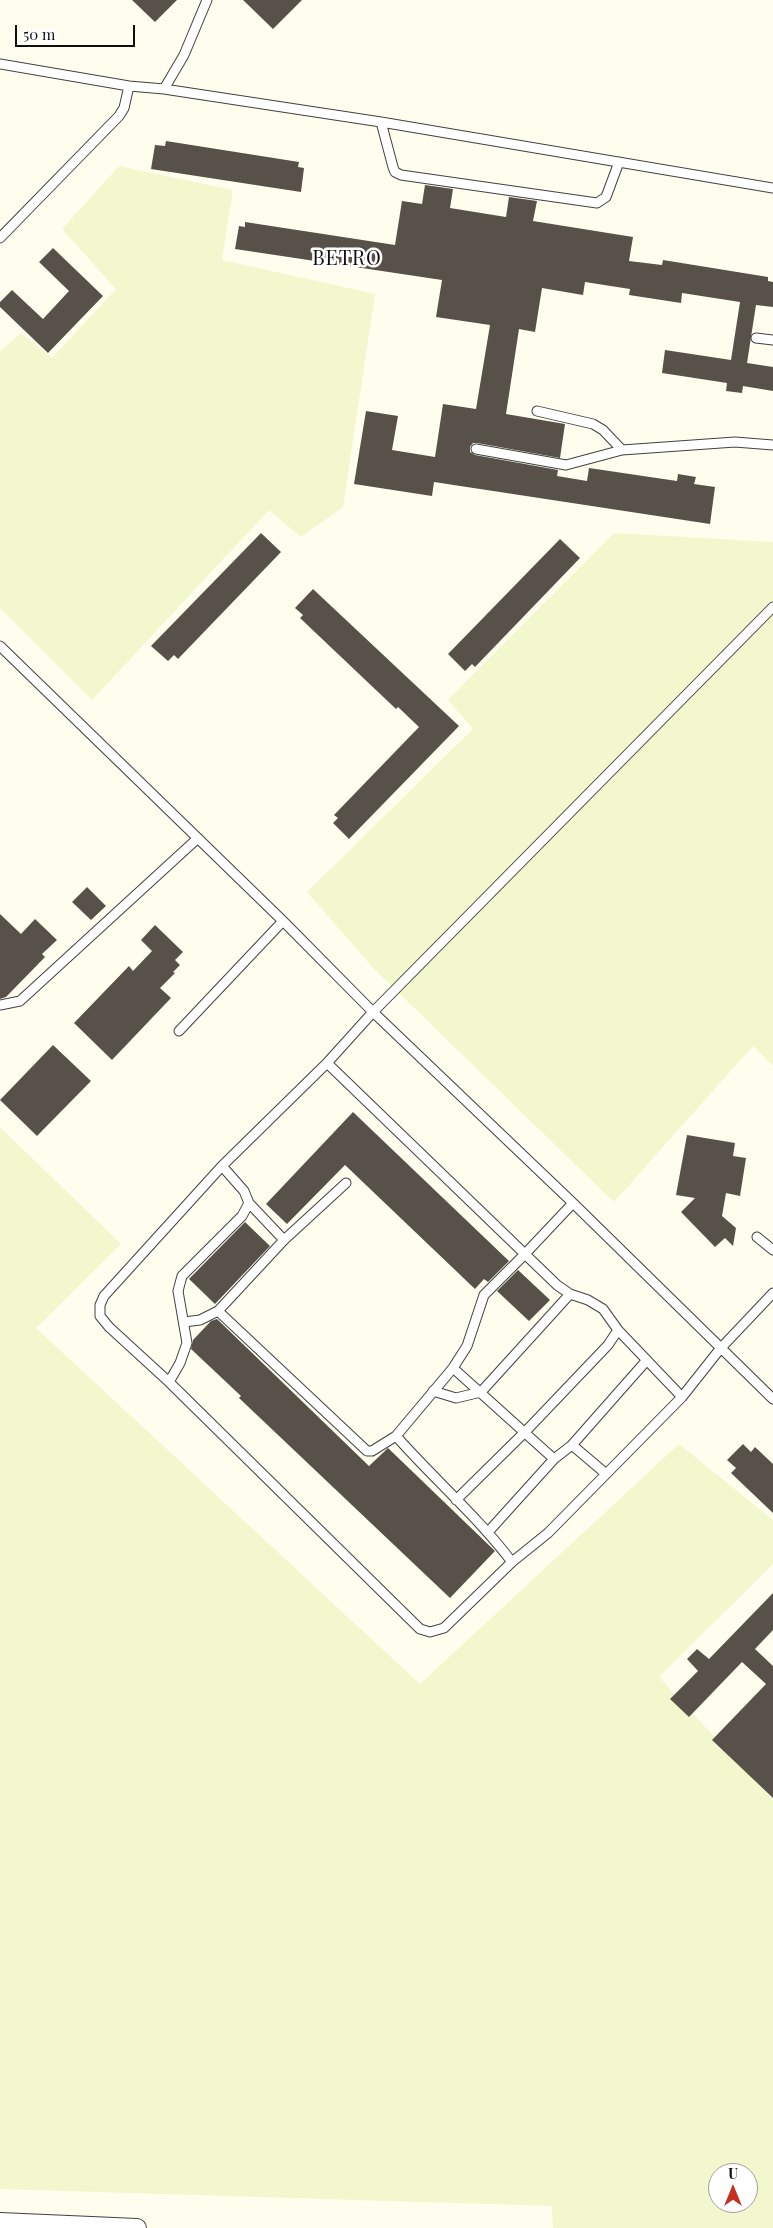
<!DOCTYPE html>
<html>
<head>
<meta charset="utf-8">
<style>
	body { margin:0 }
	#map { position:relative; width:773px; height:2228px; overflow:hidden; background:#fffeee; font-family:"Playfair Display",serif }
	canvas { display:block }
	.north { position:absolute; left:708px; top:2163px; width:50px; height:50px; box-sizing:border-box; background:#fff; border:1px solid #9f9f9f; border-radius:50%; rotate:0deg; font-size:14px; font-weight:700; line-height:20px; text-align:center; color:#0e0e0e }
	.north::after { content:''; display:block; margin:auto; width:18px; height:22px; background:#c5311e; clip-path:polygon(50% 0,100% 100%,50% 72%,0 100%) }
	.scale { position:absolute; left:15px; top:25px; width:120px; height:22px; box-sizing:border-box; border:2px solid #0e0e0e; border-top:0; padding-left:6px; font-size:15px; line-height:18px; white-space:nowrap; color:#0e0e0e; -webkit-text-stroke:4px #fff; paint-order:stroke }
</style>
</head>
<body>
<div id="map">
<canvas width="773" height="2228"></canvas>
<div class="north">U</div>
<div class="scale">50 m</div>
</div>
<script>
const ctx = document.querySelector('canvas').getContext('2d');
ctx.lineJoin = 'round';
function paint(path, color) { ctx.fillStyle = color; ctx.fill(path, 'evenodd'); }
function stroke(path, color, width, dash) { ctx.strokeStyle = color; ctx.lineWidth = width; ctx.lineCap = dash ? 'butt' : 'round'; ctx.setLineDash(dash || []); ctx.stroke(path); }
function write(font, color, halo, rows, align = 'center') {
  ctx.font = font + ' "Playfair Display",serif'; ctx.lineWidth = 5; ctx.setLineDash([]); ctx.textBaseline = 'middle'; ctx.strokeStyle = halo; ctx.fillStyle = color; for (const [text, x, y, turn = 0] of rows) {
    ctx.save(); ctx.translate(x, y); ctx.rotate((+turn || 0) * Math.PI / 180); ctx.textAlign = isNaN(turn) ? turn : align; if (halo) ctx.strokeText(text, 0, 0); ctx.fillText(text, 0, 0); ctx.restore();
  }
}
paint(new Path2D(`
	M119 166 233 190 222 260 375 294 343 507 301 537 269 510 92 700 0 608V351L21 333 52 358 116 289 62 229Z
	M614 533 773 542V1066L753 1046 614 1202 374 969 307 892 473 729 448 700Z
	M0 1127 121 1244 36 1328 420 1684 679 1444 773 1520V1564L659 1677 773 1800V2228H553L552 2206 0 2189ZM718 2173H748V2203H718Z`), '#f3f7cd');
paint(new Path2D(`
	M132 0H177L155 22Z
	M243 0H302L273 29Z
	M166 141 299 162 298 167 304 168 301 192 151 169 155 145 165 146Z
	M425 185 453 189 450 208 506 217 509 197 537 201 533 221 633 237 629 261 662 265 663 260 768 277V281L773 282V307L756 305 747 363 773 367V391L743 386 742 393 726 391 727 383 662 373 665 350 731 360 740 302 682 293 681 303 629 295 630 289 585 282 583 295 542 288 535 332 519 329 506 414 565 424 560 458 477 443H473L470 447V452L475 455 558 470 557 476 587 481 589 468 677 481 678 474 696 477 694 484 715 487 710 524 434 482 432 496 354 484 366 411 398 416 392 450 435 457 443 404 476 409 490 325 436 317 442 280 235 249 239 226 245 227V222L395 245 402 201 422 204Z
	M53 248 103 296 48 353 0 307V302L12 290 43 319 69 291 39 262Z
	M261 533 281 552 178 659 174 655 168 661 151 646Z
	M560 539 580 558 475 667 472 664 465 671 448 654Z
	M313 589 459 726 349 839 333 823 338 818 334 815 419 727 398 707 396 709 300 618 303 615 295 608Z
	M87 887 106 906 91 920 72 902Z
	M0 914 21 934 35 919 57 940 42 954 45 957 6 997 0 999Z
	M155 925 183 952 175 960 180 965 173 972 175 973 160 988 171 998 112 1060 74 1023 129 966 133 971 152 951 141 940Z
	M53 1045 91 1081 37 1136 0 1100Z
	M353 1112 509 1261 488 1282 484 1279 475 1289 345 1165 287 1224 266 1204Z
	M687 1135 735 1143 733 1156 746 1158 740 1196 726 1193 722 1216 736 1228 733 1246 725 1238 715 1247 681 1212 695 1198 676 1195Z
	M245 1222 270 1246 215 1304 189 1279Z
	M518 1270 550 1300 529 1321 497 1291Z
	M217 1319 369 1466 388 1448 495 1551 450 1598 239 1398 241 1396 191 1349 193 1340 211 1321Z
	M743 1444 751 1452 755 1447 773 1464V1513L731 1473 736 1468 727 1460Z
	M773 1593V1630L755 1649 773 1666V1798L712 1740 766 1684 742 1662 689 1717 670 1699 698 1671 687 1659 697 1649 709 1659Z`), '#575149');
const lane = new Path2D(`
	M0 64 129 86 164 89 381 122 773 188
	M164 89 184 55 207 0
	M381 122 393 167 395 172 401 175 597 203 606 197 619 162
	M0 238 119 116 124 108 129 86
	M756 338 773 340
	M537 411 593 424 603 430 622 450
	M476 449 566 465 622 450 735 442 773 445
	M773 607 373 1012 327 1063 222 1166 104 1296 100 1305V1316L109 1327 169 1382 420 1629 430 1632 444 1628 512 1562 548 1533 682 1397 720 1349 773 1293
	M0 646 283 921 373 1012 573 1203 773 1399
	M0 1005 20 1001 198 838
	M179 1031 283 921
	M327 1063 557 1285 570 1294 588 1300 603 1309 618 1330 682 1397
	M249 1203 284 1240
	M757 1237 773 1250
	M218 1311 367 1451H372L396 1436
	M184 1322 200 1320 218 1311 284 1240 346 1183
	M453 1368 554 1459
	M169 1382 180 1363 187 1343 178 1291 182 1276 242 1216 249 1203 244 1191 222 1166
	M433 1391 456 1398 481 1392 570 1294
	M572 1445 605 1473
	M456 1500 525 1432 608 1345 618 1330
	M489 1531 554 1459 572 1445 647 1360
	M512 1562C477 1516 434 1479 396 1436L453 1368 467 1346 484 1295 524 1255 573 1203`);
const street = new Path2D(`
	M0 2222 137 2228`);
stroke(lane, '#414141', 11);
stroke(street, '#414141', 20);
stroke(lane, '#fff', 9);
stroke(street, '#fff', 18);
ctx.letterSpacing = '1px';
write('20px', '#0e0e0e', '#fff', [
	["BETRO",347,259]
]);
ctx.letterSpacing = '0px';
</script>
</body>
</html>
